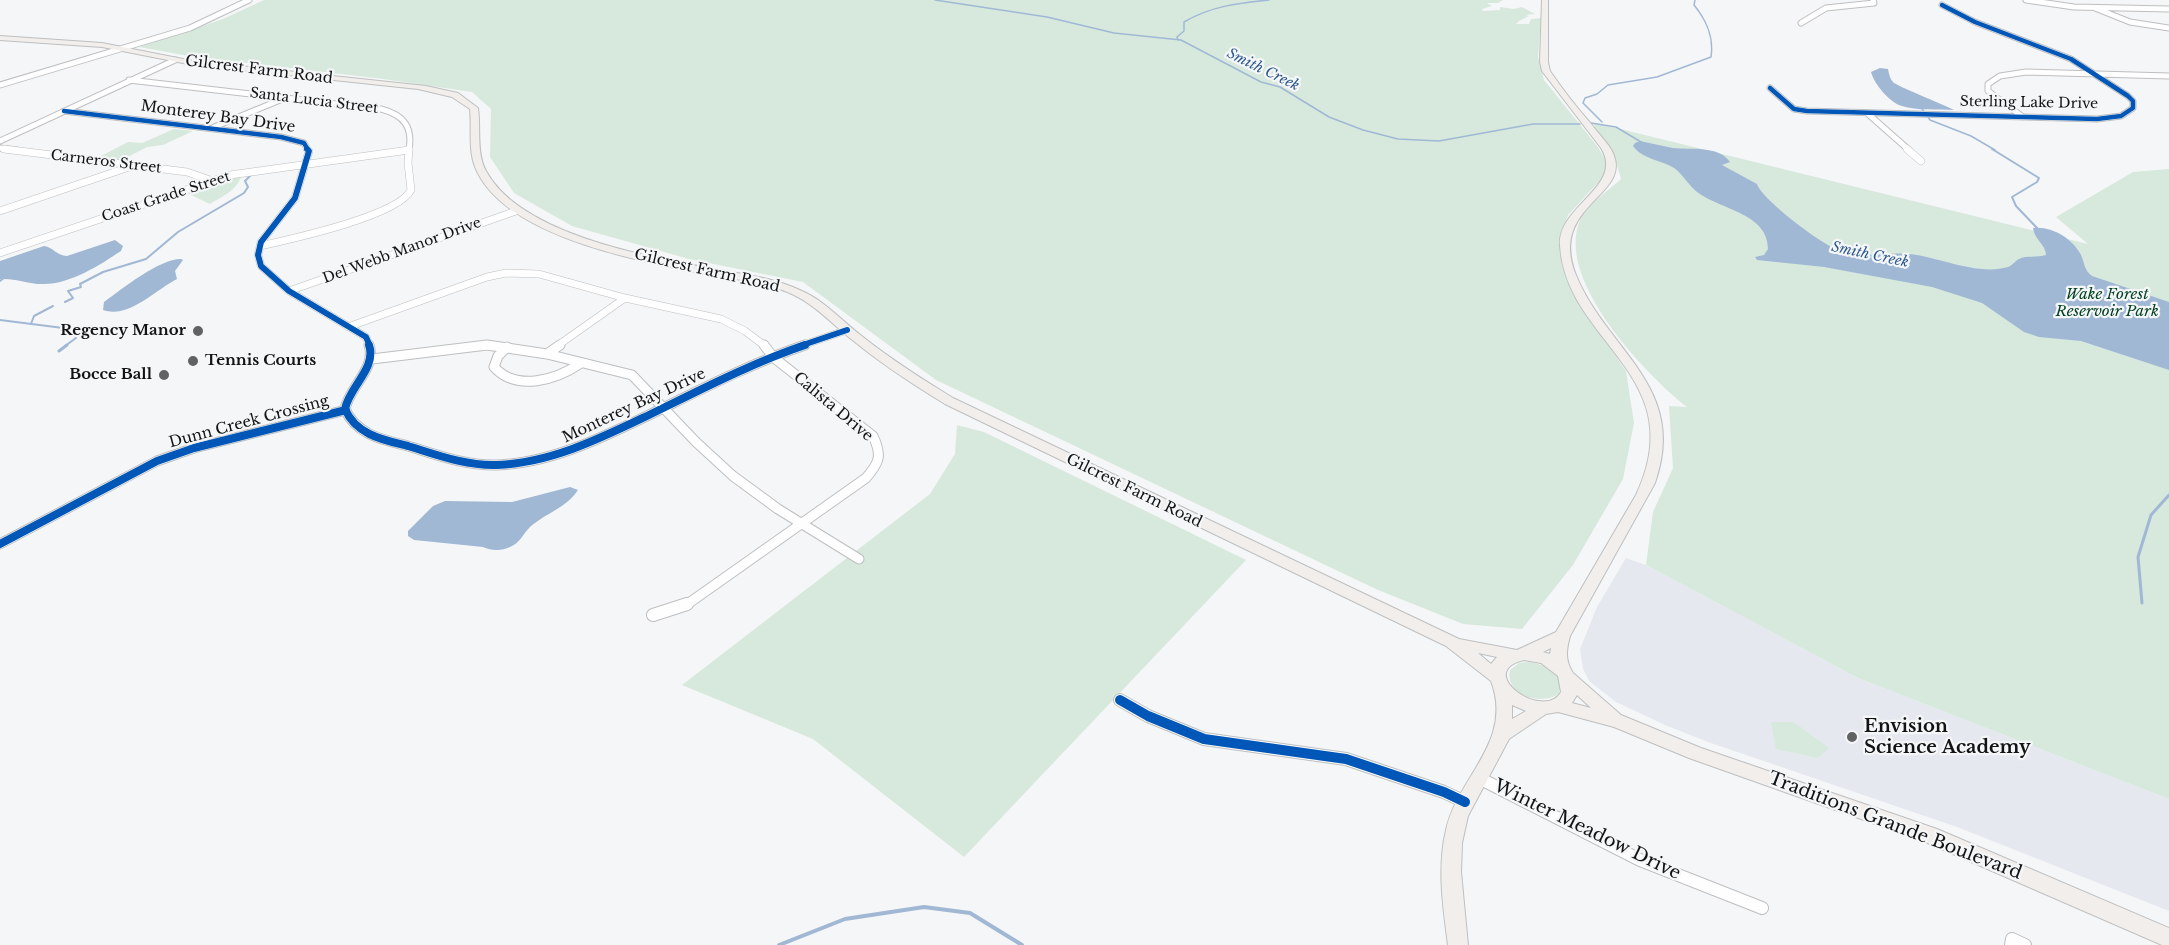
<!DOCTYPE html>
<html>
<head>
<meta charset="utf-8">
<style>
	body { margin:0 }
	canvas { display:block; background:#f5f6f7 }
</style>
</head>
<body>
<canvas width="2169" height="945"></canvas>
<script>
const ctx = document.querySelector('canvas').getContext('2d');
ctx.lineJoin = 'round';
function paint(path, color) { ctx.fillStyle = color; ctx.fill(path, 'evenodd'); }
function stroke(path, color, width, dash) { ctx.strokeStyle = color; ctx.lineWidth = width; ctx.lineCap = dash ? 'butt' : 'round'; ctx.setLineDash(dash || []); ctx.stroke(path); }
function write(font, color, halo, rows, align = 'center') {
  ctx.font = font + ' "Libre Baskerville",serif'; ctx.lineWidth = 4.5; ctx.setLineDash([]); ctx.textBaseline = 'middle'; ctx.strokeStyle = halo; ctx.fillStyle = color; for (const [text, x, y, turn = 0] of rows) {
    ctx.save(); ctx.translate(x, y); ctx.rotate((+turn || 0) * Math.PI / 180); ctx.textAlign = isNaN(turn) ? turn : align; if (halo) ctx.strokeText(text, 0, 0); ctx.fillText(text, 0, 0); ctx.restore();
  }
}
paint(new Path2D(`
	M1626 558 1646 565 1858 678 2169 799V911L1957 827 1708 742 1665 725 1616 702 1589 681 1583 669 1580 649 1597 607Z`), '#e5e9ef');
paint(new Path2D(`
	M264 0H1503L1498 3H1487L1492 6 1482 9 1483 11 1500 10V7L1514 9 1522 7 1535 14 1526 15 1529 16 1519 21 1516 24H1529L1531 19 1541 18 1538 57 1544 80 1598 147 1606 161 1605 175 1568 215 1562 232 1569 279 1587 313 1626 371 1634 423 1623 479 1573 565 1522 629 1463 624 1378 590 936 380 803 282 689 259 572 226 514 193 490 157 491 109 472 92 383 79 189 56 139 47 223 19Z
	M1592 122 2088 244 2056 217 2133 172 2169 169V799L1858 678 1646 565 1653 512 1673 468 1669 406 1687 407C1645 374 1560 284 1578 226 1583 207 1607 192 1621 179L1614 155 1592 127 1595 126Z
	M174 129 193 131 163 145 147 147 122 160 99 157 128 142 142 143Z
	M241 176C238 190 221 197 210 204L187 193Z
	M957 425 984 432 1246 560 964 857 813 739 682 685 930 494 955 454Z
	M1527 662C1543 663 1566 673 1559 693 1543 707 1504 695 1510 670L1519 663Z
	M1771 722H1794L1829 748 1818 758 1776 749Z`), '#d7e9dd');
paint(new Path2D(`
	M1880 68 1888 69C1889 74 1890 79 1893 82 1896 86 1943 104 1954 110 1937 109 1917 111 1902 106 1890 103 1874 84 1871 72Z
	M1640 141C1651 143 1661 146 1673 148 1691 150 1718 145 1730 162L1722 165 1757 184C1763 201 1826 248 1845 253 1866 258 1887 252 1909 254 1940 257 1977 276 2008 267 2013 265 2015 261 2019 259 2027 255 2037 258 2046 255 2046 245 2034 239 2033 228 2052 226 2072 238 2081 255 2085 264 2084 270 2092 276L2169 302V370L2081 341 2039 337 2024 332 1982 303 1932 287 1824 267 1757 260 1755 257 1764 255 1768 249C1768 214 1723 210 1700 194 1689 187 1684 175 1674 168 1661 160 1642 159 1633 146L1635 143Z
	M115 240 123 246 121 251C100 265 69 285 42 284 28 284 15 278 0 279V261L44 246C53 247 57 256 67 256Z
	M181 259 183 260 175 271 177 279C155 290 129 319 103 310L104 302C122 289 159 259 181 259Z
	M570 487 578 490C566 508 546 513 530 527 523 534 520 543 510 547 502 551 491 551 483 547L414 540 408 536V531L433 506 445 501 512 502Z`), '#a1b8d5');
stroke(new Path2D(`
	M935 0 1047 17 1114 33 1181 40 1261 82 1280 87 1329 117 1363 130 1398 139 1439 141 1533 124H1580
	M1178 40 1177 37 1184 31V22C1211 6 1239 3 1269 0
	M1920 106 1930 120 1971 136 1995 150
	M1602 122 1583 103 1585 98 1597 94 1608 85 1657 77 1711 57C1714 37 1707 21 1694 5L1695 0
	M1591 123 1616 127 1641 142`), '#a1b8d5', 1.5);
stroke(new Path2D(`
	M1992 149 2039 178 2037 182 2012 197 2016 206 2038 229
	M0 281 4 278
	M65 302 73 298 68 291 81 287 80 284 103 272 146 259 178 232 244 193 248 187 245 181 251 175
	M0 320 71 329 76 338 65 346
	M31 324 34 316 53 306`), '#a1b8d5', 2);
stroke(new Path2D(`
	M59 351 67 345
	M2142 603 2138 557 2151 515 2169 495`), '#a1b8d5', 3);
stroke(new Path2D(`
	M779 945 845 919 924 907 970 913 1022 945`), '#a1b8d5', 4);
const streetFar3 = new Path2D(`
	M2026 0 2074 7 2169 9
	M2095 8 2130 22 2169 28
	M1801 23 1826 8 1874 3 1873 0
	M129 80 381 109C404 115 413 127 409 150
	M0 85 190 28 249 0
	M1770 88 1794 109 1807 111 2097 119 2121 116 2133 108V101L2128 96 2071 59 1975 22 1942 5
	M64 111 281 137 304 143 308 150
	M1867 113 1909 150
	M2023 117 1988 91V84L2000 76 2026 72 2169 76
	M214 127 285 98
	M0 141 175 60
	M0 148 16 150`);
const streetFar2 = new Path2D(`
	M4 149 187 172 210 180
	M307 149 309 151 295 198 261 242 258 255 261 266 289 291 366 337 370 346
	M1907 149 1921 161
	M0 211 132 166
	M260 246C291 239 398 216 411 190L408 163 409 149
	M0 253 230 175 409 150
	M289 291 516 211
	M348 327 487 277 506 273 539 274 625 298 721 319 745 331 765 346
	M475 346H497
	M557 346 625 298
	M800 346 847 330`);
const streetFar1 = new Path2D(`
	M369 345C377 368 349 387 345 409 356 435 384 440 408 446 437 455 466 466 497 465 552 463 603 437 651 414 702 389 752 363 805 345
	M507 347 498 356 494 367C517 392 556 380 581 363
	M547 354 560 345
	M372 359 487 345 547 354 632 375 696 442 733 476 778 509 859 559
	M0 544 157 461 194 448 346 410
	M682 605 689 603 866 478C880 462 882 455 873 436L773 357 764 345`);
const street = new Path2D(`
	M653 615 687 604
	M1120 700 1148 716 1204 739 1346 759 1444 792 1465 802
	M1479 778 1640 860 1762 908
	M2011 945 2012 939 2025 945`);
const secondary = new Path2D(`
	M1542 0H1548V62L1550 71C1563 90 1577 108 1592 125 1599 135 1612 146 1615 159 1625 197 1549 208 1576 275 1607 351 1689 387 1655 483L1570 636C1566 651 1565 660 1573 673L1621 715 1701 748 1937 829 2169 928V945H2162L1923 841 1689 758 1614 727 1558 712 1546 714 1509 739 1468 816 1462 843 1461 872 1468 945H1448C1443 907 1437 867 1446 830 1458 776 1514 742 1491 681L1446 646 945 404C914 385 883 365 855 342 835 327 817 306 794 295 767 282 735 280 706 274 640 261 503 237 475 167 468 149 472 128 470 109L452 97 418 89 193 65 102 47 0 40V36L102 43 193 61 426 86 458 93 478 108C481 128 476 152 486 171 520 234 644 256 709 268 740 274 773 277 802 291 825 301 843 322 863 337 892 360 922 379 953 398L1459 639 1517 650 1556 632 1636 495C1693 375 1566 343 1560 246 1557 205 1625 187 1601 148L1542 71 1540 62ZM1551 648 1550 654 1543 652ZM1478 653 1497 657 1491 664ZM1524 660 1541 663 1558 676 1561 692C1544 722 1473 672 1524 660ZM1577 695 1591 708 1572 703ZM1512 705 1526 711 1512 719Z`);
stroke(streetFar3, '#bebfc0', 7);
stroke(streetFar2, '#bebfc0', 8);
stroke(streetFar1, '#bebfc0', 11);
stroke(street, '#bebfc0', 14);
stroke(secondary, '#bebfc0', 2);
stroke(streetFar3, '#fefefe', 5);
stroke(streetFar2, '#fefefe', 7);
stroke(streetFar1, '#fefefe', 9);
stroke(street, '#fefefe', 12);
paint(secondary, '#f2eeeb');
stroke(new Path2D(`
	M1770 88 1794 109 1807 111 2097 119 2121 116 2133 108V101L2128 96 2071 59 1975 22 1942 5
	M64 111 281 137 304 143 308 150`), '#0057b8', 4.5);
stroke(new Path2D(`
	M307 149 309 151 295 198 261 242 258 255 261 266 289 291 366 337 370 346
	M800 346 847 330`), '#0057b8', 6);
stroke(new Path2D(`
	M369 345C377 368 349 387 345 409 356 435 384 440 408 446 437 455 466 466 497 465 552 463 603 437 651 414 702 389 752 363 805 345
	M0 544 157 461 194 448 346 410`), '#0057b8', 8);
stroke(new Path2D(`
	M1120 700 1148 716 1204 739 1346 759 1444 792 1465 802`), '#0057b8', 10);
for (const [x, y, r, color] of [
	[198,331,6,"#616263"],
	[193,361,6,"#616263"],
	[164,375,6,"#616263"],
	[1852,737,6,"#616263"]
]) { const dot = new Path2D(); dot.arc(x, y, r, 0, 2 * Math.PI); ctx.fillStyle = color; ctx.fill(dot); stroke(dot, '#f4f6f8', 2); }
write('italic 14px', '#2b588d', '#f4f6f8', [
	["Smith Creek",1263,70,26],
	["Smith Creek",1870,255,12]
]);
write('14px', '#121314', '#f4f6f8', [
	["Santa Lucia Street",314,101,7],
	["Sterling Lake Drive",2029,103,1],
	["Carneros Street",106,162,7],
	["Coast Grade Street",166,197,-18],
	["Del Webb Manor Drive",402,251,-20]
]);
write('15px', '#121314', '#f4f6f8', [
	["Gilcrest Farm Road",259,70,7],
	["Monterey Bay Drive",218,117,8],
	["Gilcrest Farm Road",707,271,13],
	["Monterey Bay Drive",634,406,-25],
	["Calista Drive",833,407,40],
	["Dunn Creek Crossing",249,422,-15],
	["Gilcrest Farm Road",1134,491,26]
]);
write('italic 15px', '#013f1f', '#f4f6f8', [
	["Wake Forest",2107,295],
	["Reservoir Park",2107,312]
]);
write('bold 15px', '#121314', '#f4f6f8', [
	["Regency Manor",186,331],
	["Tennis Courts",205,361,"left"],
	["Bocce Ball",152,375]
], 'right');
write('bold 18px', '#121314', '#f4f6f8', [
	["Envision",1864,727],
	["Science Academy",1864,748]
], 'left');
write('18px', '#121314', '#f4f6f8', [
	["Traditions Grande Boulevard",1895,826,21],
	["Winter Meadow Drive",1587,830,26]
]);
</script>
</body>
</html>
